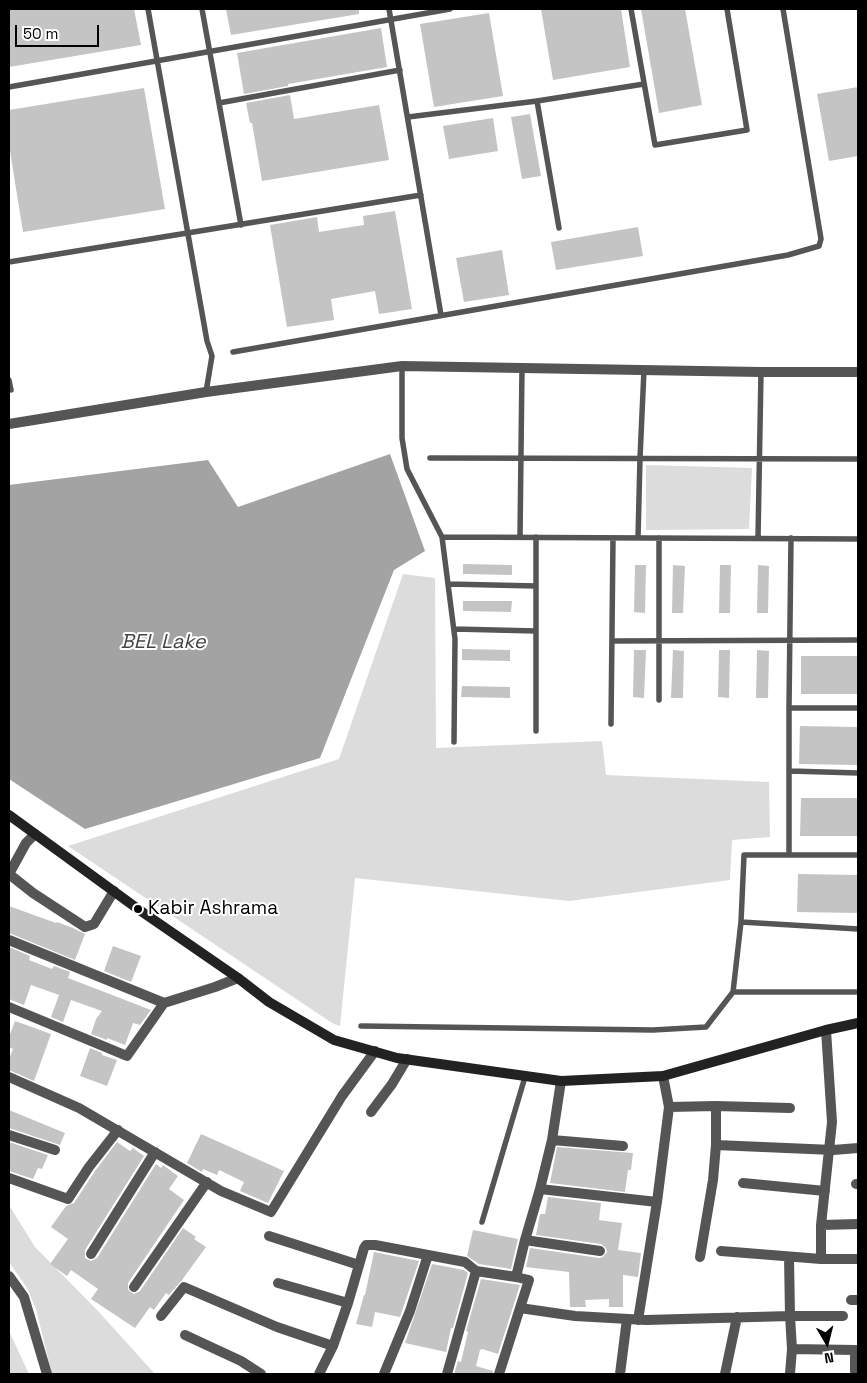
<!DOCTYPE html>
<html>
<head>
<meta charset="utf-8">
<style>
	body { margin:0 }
	#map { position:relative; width:867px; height:1383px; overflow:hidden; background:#fff; font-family:"Space Grotesk",sans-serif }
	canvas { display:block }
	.frame { position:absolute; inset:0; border:10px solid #000; pointer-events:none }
	.north { position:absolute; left:802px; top:1318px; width:50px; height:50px; -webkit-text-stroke:4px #fff; paint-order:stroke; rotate:172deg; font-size:14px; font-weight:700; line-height:20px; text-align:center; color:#000 }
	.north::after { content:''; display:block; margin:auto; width:18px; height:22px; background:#000; clip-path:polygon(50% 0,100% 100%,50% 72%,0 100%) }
	.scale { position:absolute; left:15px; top:25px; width:84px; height:22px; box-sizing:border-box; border:2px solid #000; border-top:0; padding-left:6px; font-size:15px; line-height:18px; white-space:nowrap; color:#000; -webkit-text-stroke:4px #fff; paint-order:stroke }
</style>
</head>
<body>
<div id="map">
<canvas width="867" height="1383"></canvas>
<div class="frame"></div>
<div class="north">N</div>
<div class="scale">50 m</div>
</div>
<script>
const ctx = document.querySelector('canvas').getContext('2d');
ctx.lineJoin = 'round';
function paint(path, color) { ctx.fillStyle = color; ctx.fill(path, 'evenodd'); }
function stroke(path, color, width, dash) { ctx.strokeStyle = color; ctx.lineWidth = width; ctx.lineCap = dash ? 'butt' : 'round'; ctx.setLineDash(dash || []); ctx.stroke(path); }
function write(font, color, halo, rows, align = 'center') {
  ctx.font = font + ' "Space Grotesk",sans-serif'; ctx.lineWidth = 4; ctx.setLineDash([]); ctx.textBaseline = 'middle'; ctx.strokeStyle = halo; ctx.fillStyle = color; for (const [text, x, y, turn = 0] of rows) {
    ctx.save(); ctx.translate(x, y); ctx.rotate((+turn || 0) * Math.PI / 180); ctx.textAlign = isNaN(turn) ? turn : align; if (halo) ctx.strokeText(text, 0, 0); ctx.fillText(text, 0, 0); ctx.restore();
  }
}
paint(new Path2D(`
	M646 465 752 468 749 529 646 530Z
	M403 574 435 578 436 748 602 741 606 775 769 782 770 837 732 840 730 880 569 901 355 878 340 1026 332 1023 68 846 339 759Z
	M9 1205 35 1247 98 1311 155 1374H52L36 1309 27 1288 9 1262Z
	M9 1331 29 1374H9Z`), '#dcdcdc');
paint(new Path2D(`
	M390 454 425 551 394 570 320 758 85 829 9 779V485L208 460 238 507Z`), '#a3a3a3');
paint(new Path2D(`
	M9 9H134L141 45 9 67Z
	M226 9H359V14L231 35Z
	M541 9H621L630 67 553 80Z
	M641 9H685L702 105 659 113Z
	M489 13 503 96 434 107 420 24Z
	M381 28 387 67 288 84V86L244 94 237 53Z
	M858 87V156L829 161 817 94Z
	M144 88 165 209 23 232 9 145V110Z
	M290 95 294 119 379 105 389 160 262 181 252 123H250L246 103Z
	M530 114 541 176 522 179 511 117Z
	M493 118 498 151 449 159 443 126Z
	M395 211 412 309 379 314 375 291 331 299 334 320 287 327 270 225 317 217 319 232 364 225 363 216Z
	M638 227 643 256 556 270 551 242Z
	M502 250 509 295 464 302 456 258Z
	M463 564 512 565V575L463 574Z
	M635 565H646L645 613 634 612Z
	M673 565 685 566 683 613H672Z
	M720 565H731L730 613H719Z
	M758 565 769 566 768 613H757Z
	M463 601H512L511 612 463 611Z
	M462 649 510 650V661L462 660Z
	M634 650H646L644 698 633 697Z
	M673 650 684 651 683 698H671Z
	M719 650H730L729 698 718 697Z
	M757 650 769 651 768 698H756Z
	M801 656H858V694H801Z
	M462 686 510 687V698L461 697Z
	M800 726 858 727V765L799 764Z
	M801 798H858V836H800Z
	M798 874 858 875V913L797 912Z
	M9 906 56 923 57 922 73 928 85 934 75 960 9 933Z
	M113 946 141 956 131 982 104 971Z
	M9 947 30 956 29 960 52 969 54 966 70 972 68 978 151 1010 140 1025 133 1023 125 1045 107 1038V1040L91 1034 96 1019 102 1011 71 1000 63 1022 51 1017 59 995 31 985 24 1005 9 999Z
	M15 1021 51 1034 34 1081 9 1070V1059L13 1049 9 1047V1037Z
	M90 1048 102 1053V1055L117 1060 107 1086 80 1076Z
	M9 1110 65 1133 60 1145 9 1128Z
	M201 1134 284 1171 268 1203 240 1191 244 1182 219 1170 217 1175 203 1169 202 1172 187 1163Z
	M9 1142 48 1155 42 1169 38 1168 33 1179 9 1171Z
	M117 1142 130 1151 133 1148 144 1156 85 1250V1258L91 1261 97 1258 156 1164 161 1168 163 1165 178 1176 169 1189 184 1200 128 1283V1290L134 1294 140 1291 183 1228 196 1237 194 1239 206 1247 182 1280 169 1295 166 1293 154 1310 150 1307 135 1328 91 1299 98 1289 71 1270 67 1276 50 1264 68 1239 51 1227 66 1206 74 1203 95 1171Z
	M557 1147 633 1153 631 1170H628L625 1192 550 1183Z
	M548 1197 601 1203 599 1220 622 1223 618 1250 641 1253 638 1277 623 1275V1307H609V1299L585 1300 586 1307H570L569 1272 526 1267 530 1248 599 1258 603 1257 607 1252 606 1248 601 1244 536 1235 540 1214H545Z
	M473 1230 518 1239 511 1269 479 1264 467 1256Z
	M374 1252 419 1261 400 1317 375 1312 372 1327 356 1324 364 1295H365Z
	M432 1264 464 1270 468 1273 453 1328H451L446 1352 405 1343Z
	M481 1279 520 1285 498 1354 482 1349 480 1350 476 1366 493 1371 492 1374H454L458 1361 461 1362 468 1332 466 1331Z`), '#c4c4c4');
stroke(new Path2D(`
	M148 9 207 341 212 356 206 392
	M202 9 241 225
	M389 9 441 315
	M631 9 655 145 747 130 727 9
	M9 87 450 9
	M537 101 559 228
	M219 103 400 70
	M408 117 537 101 644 84
	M9 262 421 195
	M233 352 788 255 819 246 821 239 783 9
	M402 366V438L407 469 442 537 455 639 454 742
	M9 380 11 390
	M430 458 858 459
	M442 537 858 539
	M520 537 522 368
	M638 538 640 458 644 370
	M758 538 761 372
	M448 584 536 586
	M454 629 536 631
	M612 641 858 640
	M659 700V538
	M789 708H858
	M611 724 613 538
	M536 731V537
	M790 771 858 773
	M789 855V708L791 538
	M858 855H744L741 922 733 992H858
	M741 922 858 929
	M361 1026 653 1030 706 1027 733 992
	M482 1222 525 1077`), '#555', 5.5);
stroke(new Path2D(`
	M9 424 206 392 402 366 761 372H858
	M35 834 26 843 9 874 33 893 85 927 94 924 114 891
	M9 940 164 1003
	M9 1007 127 1056 164 1003 215 987 238 978
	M9 1077 79 1108 221 1191 271 1212 342 1096 375 1051
	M669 1107 716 1106 790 1108
	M371 1112 392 1084 407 1059
	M9 1135 55 1150
	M552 1140 561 1081
	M716 1145 833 1150 858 1148
	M623 1146 552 1140 540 1189 657 1202
	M9 1178 68 1199 89 1167 118 1130
	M743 1183 825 1191
	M856 1184H858
	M540 1189 525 1240 600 1251
	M821 1225 832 1122 826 1030
	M269 1236 359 1265
	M721 1251 821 1259V1225L858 1224
	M91 1254 155 1152
	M700 1257 713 1180 716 1145V1106
	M789 1257 790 1316H843
	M821 1259H858
	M9 1276 24 1297 47 1374
	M516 1277 529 1280 520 1308
	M278 1283 348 1303
	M134 1287 207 1182
	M851 1300H858
	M161 1316 184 1287 277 1327 333 1346 348 1303 364 1248 366 1245H375L465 1262 476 1271
	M638 1320 657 1202 669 1107 663 1076
	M185 1335 241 1361 261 1374
	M792 1349 855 1350
	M319 1374 333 1346
	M384 1374 410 1311 428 1255
	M447 1374 476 1271 516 1277 525 1240
	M499 1374 520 1308 575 1316 646 1320 790 1316 792 1349 790 1374
	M620 1374 627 1319
	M725 1374 737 1317
	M855 1374V1350H858`), '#555', 10);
stroke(new Path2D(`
	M9 815 138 909 238 978 269 1002 334 1040 397 1058 561 1081 663 1076 826 1030 858 1023`), '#222', 10);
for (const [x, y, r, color] of [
	[138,909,5,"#000"]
]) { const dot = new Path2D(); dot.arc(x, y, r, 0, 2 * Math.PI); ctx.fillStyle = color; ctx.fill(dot); stroke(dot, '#fff', 2); }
write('19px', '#000', '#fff', [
	["Kabir Ashrama",148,909]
], 'left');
write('italic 20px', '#444', '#fff', [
	["BEL Lake",163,643]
]);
</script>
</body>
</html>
